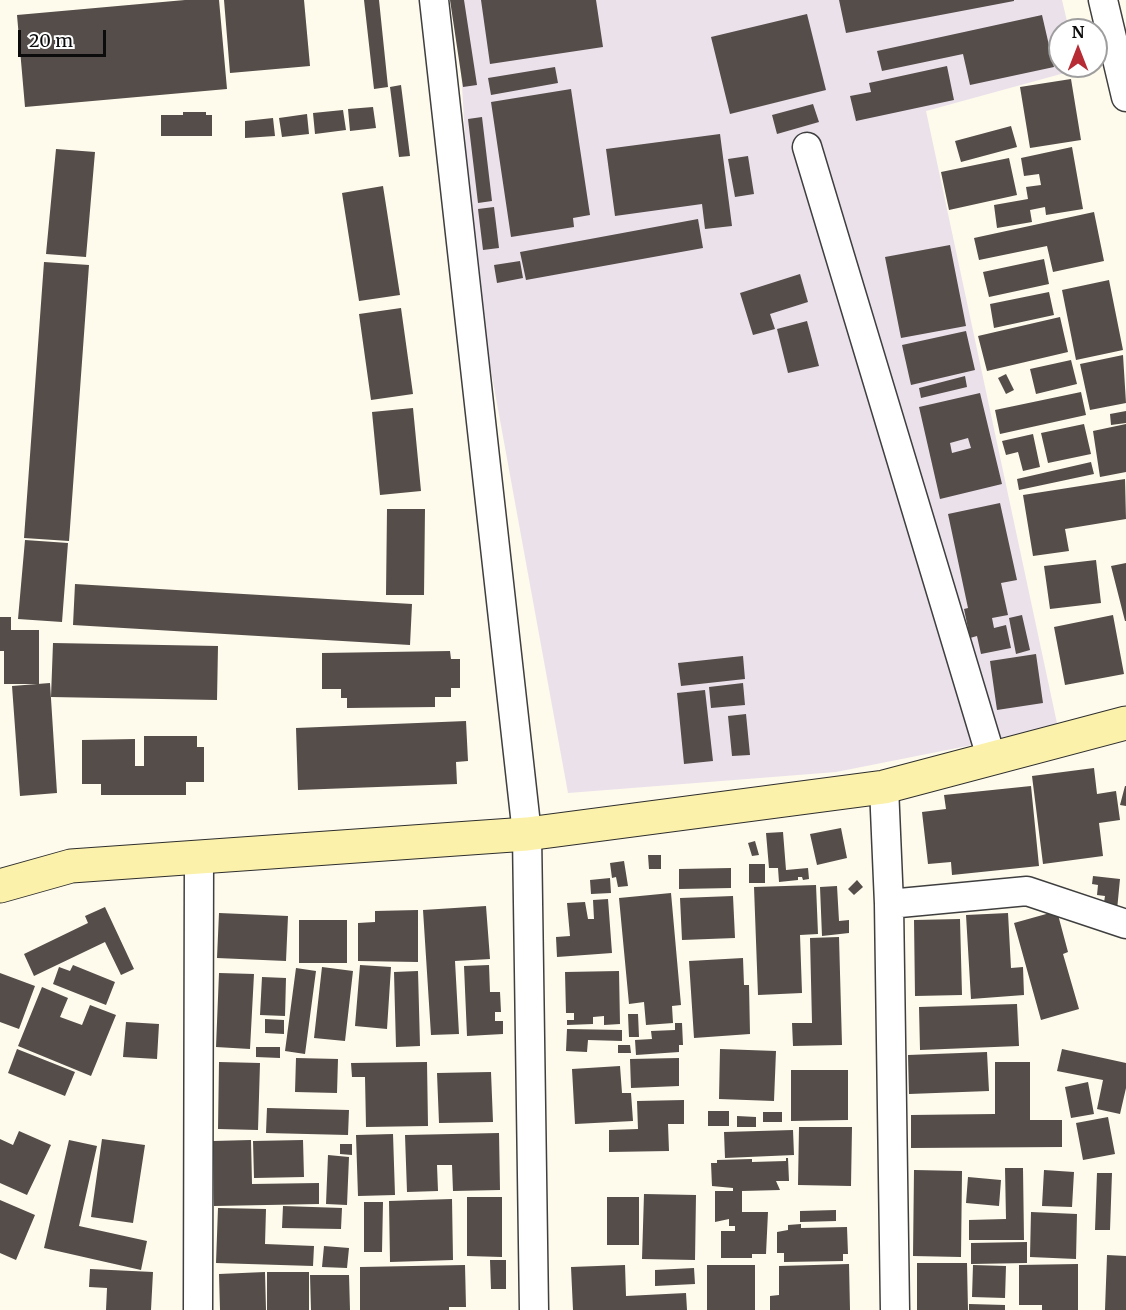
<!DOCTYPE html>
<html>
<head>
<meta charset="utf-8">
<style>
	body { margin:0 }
	#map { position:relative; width:1126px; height:1310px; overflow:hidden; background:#fefaec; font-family:Merriweather,serif }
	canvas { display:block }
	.north { position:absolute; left:1048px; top:18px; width:60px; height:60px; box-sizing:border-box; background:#fff; border:2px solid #9e9e9e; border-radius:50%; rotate:0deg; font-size:16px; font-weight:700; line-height:24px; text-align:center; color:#0c0c0c }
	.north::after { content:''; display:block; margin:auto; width:21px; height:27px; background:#b62b34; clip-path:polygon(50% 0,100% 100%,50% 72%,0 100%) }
	.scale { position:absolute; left:18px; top:30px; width:88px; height:27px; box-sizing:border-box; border:3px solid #0c0c0c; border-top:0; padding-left:8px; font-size:18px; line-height:21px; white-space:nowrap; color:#0c0c0c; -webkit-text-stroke:4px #fff; paint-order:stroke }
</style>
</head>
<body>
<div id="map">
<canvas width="1126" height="1310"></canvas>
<div class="north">N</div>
<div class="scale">20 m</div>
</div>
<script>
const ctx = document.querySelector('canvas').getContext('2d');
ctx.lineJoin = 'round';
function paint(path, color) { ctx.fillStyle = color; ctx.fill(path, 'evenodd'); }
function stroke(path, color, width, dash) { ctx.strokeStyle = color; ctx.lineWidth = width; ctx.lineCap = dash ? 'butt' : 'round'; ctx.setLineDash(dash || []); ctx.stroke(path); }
paint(new Path2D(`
	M457 0H1062L1069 30H1060V66H1078L1079 69 926 111 1058 728 836 772 568 793 473 272Z`), '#eae1eb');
paint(new Path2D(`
	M185 0H219L227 89 25 107 17 15Z
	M224 0H304L310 66 230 73Z
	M364 0H379L388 87 374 89Z
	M450 0H464L477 85 463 87Z
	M481 0H596L603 47 490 64Z
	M839 0H1014V1L846 33Z
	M807 14 826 90 730 114 711 37Z
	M1042 15 1054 67 970 85 963 54 882 71 877 51Z
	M947 66 954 100 856 121 850 96 871 92 869 83Z
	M555 67 558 83 491 95 488 78Z
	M1071 79 1081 140 1030 148 1020 87Z
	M401 85 410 156 399 157 390 87Z
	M571 89 590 215 573 218 574 227 511 237 491 102Z
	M813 104 819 122 777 134 772 115Z
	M373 107 376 128 350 131 348 109Z
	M343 110 346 130 315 134 313 113Z
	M183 112H206V115H212V136H161V115H183Z
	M307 114 309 134 282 137 279 118Z
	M482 117 492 201 478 203 468 119Z
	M273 118 275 136 245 138V121Z
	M1011 126 1017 147 961 162 955 141Z
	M720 134 732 226 705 229 702 204 615 216 606 149Z
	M1072 147 1083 209 1046 215 1045 207 1030 210 1032 222 997 228 994 205 1028 199 1026 187 1041 185 1039 174 1024 176 1021 158Z
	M56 149 95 152 86 257 46 254Z
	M748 156 754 194 735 197 728 159Z
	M1009 158 1017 195 949 210 941 172Z
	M383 186 400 295 359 301 342 193Z
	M494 207 499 248 483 250 478 209Z
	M1094 212 1104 261 1053 272 1047 246 979 260 974 238Z
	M698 219 703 248 526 280 520 252Z
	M950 245 966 326 901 338 885 257Z
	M1044 259 1049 284 989 297 983 272Z
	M520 261 523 278 497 283 494 265Z
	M44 262 89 265 69 541 24 538Z
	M800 274 808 302 770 314 775 329 753 335 740 293Z
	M1109 280 1123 350 1076 360 1062 290Z
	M1049 292 1054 315 994 328 990 304Z
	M401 308 413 394 371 400 359 314Z
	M1060 317 1068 352 987 371 978 336Z
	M807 321 819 366 788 373 777 329Z
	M966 331 975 370 911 385 902 345Z
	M1123 355 1126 403 1090 410 1080 364Z
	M1071 360 1077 384 1036 394 1030 369Z
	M1006 374 1014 390 1006 394 998 378Z
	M965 376 967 387 921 398 919 388Z
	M1081 392 1086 415 1000 434 995 410Z
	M980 393 1002 484 940 499 919 407ZM968 438 971 448 952 453 950 443Z
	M413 408 421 491 380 495 372 412Z
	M1126 411V423L1111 425 1110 414Z
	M1084 424 1091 454 1048 463 1041 433Z
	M1126 424V472L1100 477 1093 431Z
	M1033 434 1040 467 1023 471 1018 452 1006 455 1002 441Z
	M1091 462 1094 474 1019 490 1017 479Z
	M1125 479 1126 519 1065 529 1069 551 1033 556 1023 495Z
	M1000 503 1017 580 1001 583 1008 615 992 618 994 628 1006 625 1011 648 981 654 977 636 970 638 964 609 968 608 948 514Z
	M387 509H425L424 595H386Z
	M25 540 68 543 62 622 18 619Z
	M1096 560 1101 603 1050 609 1044 566Z
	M1126 563V621H1125L1111 566Z
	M75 584 412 604 410 645 73 625Z
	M1022 615 1030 650 1016 654 1009 618Z
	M1113 615 1124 674 1065 685 1054 627Z
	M0 617H11V630H39V684H4V651H0Z
	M53 643 218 646 217 700 51 697Z
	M450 651 451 659H460V688H451V697H435V707L347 708V698H341V689H322V653Z
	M1036 654 1043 703 997 710 990 661Z
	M743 656 745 679 681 686 678 663Z
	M50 683 57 793 20 796 12 686Z
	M743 683 745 705 711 708 709 687Z
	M705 690 713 761 684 764 677 693Z
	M746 714 750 755 732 756 728 716Z
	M466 721 468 761 456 762 457 784 298 790 296 728Z
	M144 736H197V747H204V782H186V795H101V784H82V740L135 739V766H144Z
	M1094 768 1097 794 1116 791 1120 820 1099 823 1103 856 1043 864 1032 776Z
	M1031 786 1039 866 952 875 951 862 928 864 922 812 946 809 944 795Z
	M1125 786H1126V806L1120 805Z
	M841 828 847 858 817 865 810 834Z
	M783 832 786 870 808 868 809 879 803 880 802 877H798V880L779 882 778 868H769L766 833Z
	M755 841 759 855 752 856 748 843Z
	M648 855H661V869H649Z
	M624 861 628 886 618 887 616 877 612 878 610 863Z
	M749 864H765V883H749Z
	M731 868V888L679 889V869Z
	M1093 876 1120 879 1117 910 1103 909 1105 896 1097 895 1098 885 1092 884Z
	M610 878 611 893 591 894 590 880Z
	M857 880 863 887 854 895 848 889Z
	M816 885 818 934 800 935 802 993 758 995 754 887Z
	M837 886 839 921 849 920V933L822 936 820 887Z
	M671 893 681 1005 672 1006 673 1023 646 1025 644 1002 629 1004 619 898Z
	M733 896 735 938 682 940 680 898Z
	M608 899 612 953 557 957 556 937 570 936 567 903 585 902 588 919H594L593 900Z
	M486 906 490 959 455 961 459 1034 431 1035 423 910Z
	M105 907 134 969 121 975 105 942 34 976 24 954 88 923 85 916Z
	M418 910V962L358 961V923L375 922V911Z
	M1057 911 1068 952 1063 954 1079 1009 1041 1020 1014 923Z
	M219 913 288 916 286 961 217 958Z
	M1008 913 1011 968 1023 967 1024 995 971 999 966 915Z
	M960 919 962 995 915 996 914 920Z
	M299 920H347V963H299Z
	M839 937 842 1045 793 1046 792 1023H812L810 938Z
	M743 958 744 985H749L750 1034 694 1038 689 961Z
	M73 965 115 982 106 1005 53 984 59 967 70 971Z
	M360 965 391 967 387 1029 355 1026Z
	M489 965 490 992H500L501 1012H495V1021H503V1034L467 1036 464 966Z
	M322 967 353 971 345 1041 314 1038Z
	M296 968 316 971 305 1054 285 1051Z
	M418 971 420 1046 396 1047 394 972Z
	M619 971 620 1024 604 1025V1016L593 1017V1024L567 1025V1020H574V1013H566L565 972Z
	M0 973 35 986 19 1029 0 1022Z
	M219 973 254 974 250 1049 216 1047Z
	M262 977 286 978 285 1016 260 1015Z
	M42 987 68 998 60 1017 82 1025 90 1005 116 1015 91 1076 18 1046Z
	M1017 1004 1019 1046 920 1050 919 1007Z
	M628 1014H638L639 1037H629Z
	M265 1019 284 1020V1034L265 1033Z
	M126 1022 159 1024 157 1059 123 1057Z
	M675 1023H682L683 1045H679V1052L636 1055 635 1040 652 1039 651 1031 675 1030Z
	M567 1029 622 1030V1041L588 1040 587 1052 566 1051Z
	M618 1045H630L631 1053H618Z
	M256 1047H280V1058L256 1057Z
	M17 1049 75 1072 65 1096 8 1073Z
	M720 1049 776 1051 774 1101 719 1099Z
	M1062 1049 1126 1063V1088L1120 1114 1097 1109 1103 1080 1057 1071Z
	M987 1052 989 1091 909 1094 908 1055Z
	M296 1058 338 1059 337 1093 295 1092Z
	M679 1058V1086L631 1088 630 1059Z
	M219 1062 260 1063 258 1130 218 1129Z
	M427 1062 428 1126 366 1127 365 1077H352L351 1063Z
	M995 1062H1030V1120H1062V1147L911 1148V1115L995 1114Z
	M620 1066 622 1093H631L633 1121 575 1124 572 1069Z
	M791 1070H848V1120L791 1121Z
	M491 1072 493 1122 439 1123 437 1073Z
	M1088 1082 1094 1114 1071 1118 1065 1087Z
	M684 1100V1124H668L669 1151 609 1152V1130L638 1129 637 1101Z
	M267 1108 349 1110 348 1135 266 1133Z
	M708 1111H729V1126H708Z
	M763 1112H782V1122H763Z
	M737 1116 756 1117V1127H737Z
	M1108 1117 1115 1154 1083 1160 1076 1123Z
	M799 1127H852L851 1186 798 1185Z
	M793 1130 794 1155 725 1158 724 1132Z
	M19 1131 51 1145 27 1195 0 1183V1139L13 1145Z
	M499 1133 500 1190 453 1191 452 1165H437L438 1191 407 1192 405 1135Z
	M393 1134 395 1195 358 1196 356 1135Z
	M102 1139 145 1145 133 1223 91 1217Z
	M69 1140 97 1146 79 1226 147 1241 141 1270 44 1248Z
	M251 1140 252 1184 319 1183V1204L214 1206 213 1141Z
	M303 1140 304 1177 254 1178 253 1141Z
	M340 1144H352V1155L340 1154Z
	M328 1155 349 1157 347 1205 326 1204Z
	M786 1158H788L789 1181H776L780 1190 742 1191V1212H768L766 1254H752V1258H721V1231H735V1226H729V1219L715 1222V1191H733V1188L712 1186 711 1163H717V1160L752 1159V1162L786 1161Z
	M1005 1168H1023L1024 1240H969V1220L1006 1219Z
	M914 1170 962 1171 961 1257 913 1256Z
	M1044 1170 1074 1172 1072 1207 1042 1206Z
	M1097 1173H1112L1110 1230H1095Z
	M968 1177 1001 1180 999 1206 966 1203Z
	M644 1194 696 1195 695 1260 642 1259Z
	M467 1197H502V1257L467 1256Z
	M607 1197H639V1245H607Z
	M452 1199 453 1260 390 1262 389 1201Z
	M0 1200 35 1215 16 1260 0 1253Z
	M364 1202H383L382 1252H364Z
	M283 1206 342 1208 341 1229 282 1228Z
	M218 1208 266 1209 265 1244 314 1246 313 1266 216 1263Z
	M836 1210V1221L800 1222V1211Z
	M1031 1212 1077 1214 1076 1259 1030 1257Z
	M801 1224V1228L847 1227 848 1254H843V1261L784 1262V1253H777V1232L788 1230V1225Z
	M1027 1242V1263L971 1264V1243Z
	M324 1246 349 1248 347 1268 322 1267Z
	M1107 1255 1126 1256V1310H1105Z
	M490 1260H506V1289H491Z
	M917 1263H967L968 1310H917Z
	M849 1264 850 1310H770V1296L779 1295V1266Z
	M1078 1264V1310H1042V1305H1019V1265Z
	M465 1265 466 1307H449V1310H360V1267Z
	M625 1265 626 1296 686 1293 687 1310H573L571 1267Z
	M707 1265H755V1310H707Z
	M973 1265 1006 1266 1005 1298 972 1297Z
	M694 1268 695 1284 655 1286V1270Z
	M90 1269 153 1272 151 1310H106L107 1288 89 1287Z
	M265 1272 266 1310H220L219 1274Z
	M267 1272H309V1310H267Z
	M310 1275H349L350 1310H311Z
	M969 1304 1005 1305V1310H969Z`), '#544d49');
const street = new Path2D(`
	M434 0 527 834 534 1310
	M1103 0 1126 97
	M807 147 991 757
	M884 787 889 904 895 1310
	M889 904 1027 891 1126 924
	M198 1310 199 856`);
const secondary = new Path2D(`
	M0 886 71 866 527 834 884 787 1126 723`);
stroke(street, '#3f3f3f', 31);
stroke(secondary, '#2e2e2e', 35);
stroke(street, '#fff', 28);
stroke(secondary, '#fbf1aa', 33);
</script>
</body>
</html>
